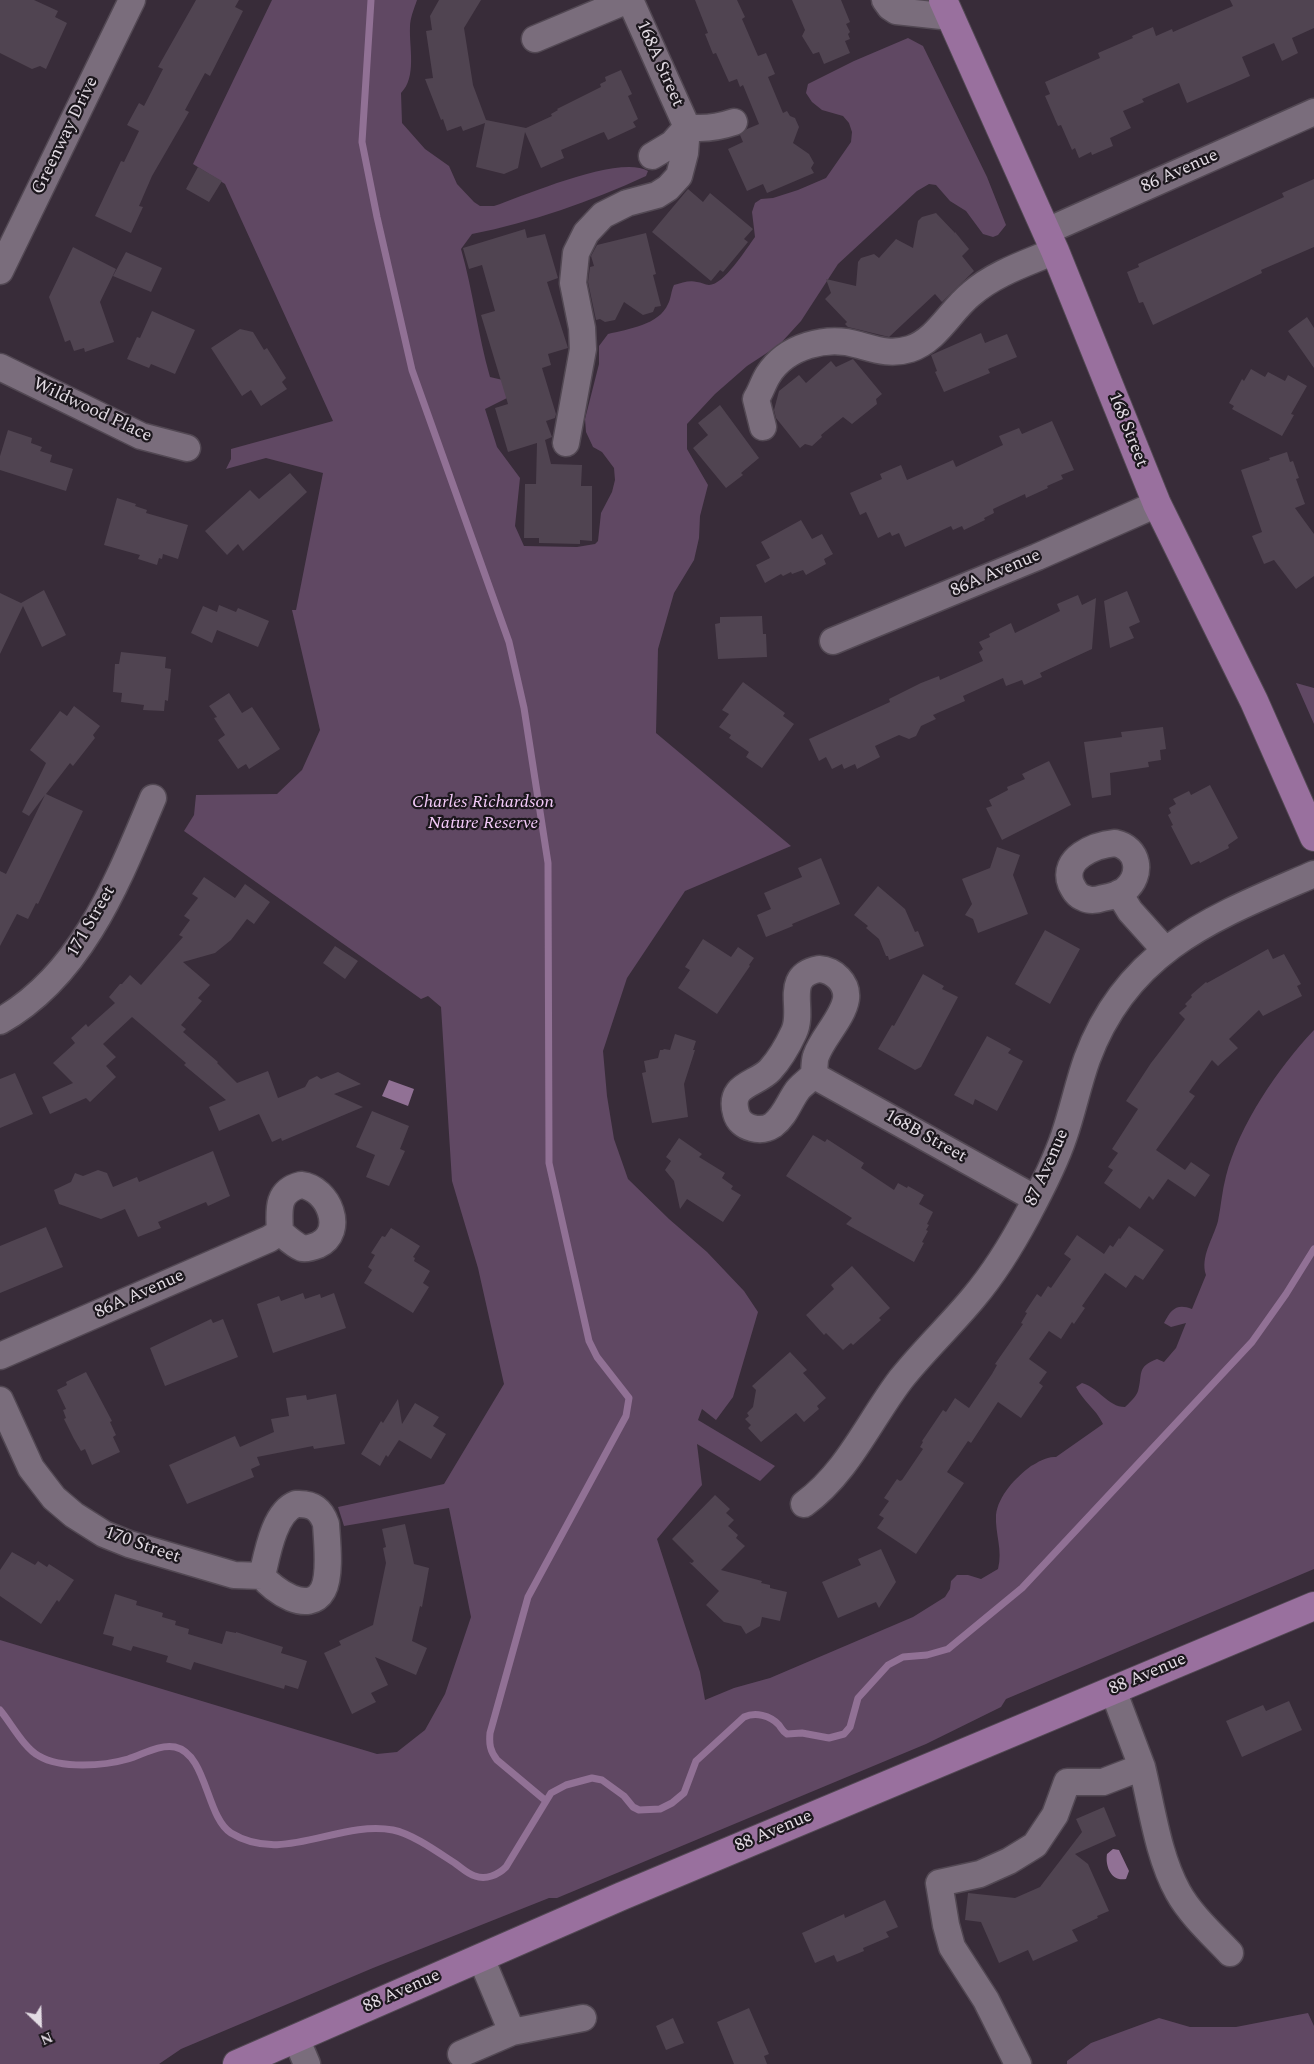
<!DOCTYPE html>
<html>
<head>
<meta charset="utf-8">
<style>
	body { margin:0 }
	#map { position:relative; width:1314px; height:2064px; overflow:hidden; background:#382c39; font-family:Spectral,serif }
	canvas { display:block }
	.north { position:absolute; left:15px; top:1999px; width:50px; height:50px; -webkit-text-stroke:4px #1c171d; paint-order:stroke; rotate:156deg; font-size:14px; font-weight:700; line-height:20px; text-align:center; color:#e3dce4 }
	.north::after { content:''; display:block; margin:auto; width:18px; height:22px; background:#e3dce4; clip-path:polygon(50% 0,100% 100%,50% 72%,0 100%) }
</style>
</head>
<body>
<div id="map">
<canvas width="1314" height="2064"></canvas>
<div class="north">N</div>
</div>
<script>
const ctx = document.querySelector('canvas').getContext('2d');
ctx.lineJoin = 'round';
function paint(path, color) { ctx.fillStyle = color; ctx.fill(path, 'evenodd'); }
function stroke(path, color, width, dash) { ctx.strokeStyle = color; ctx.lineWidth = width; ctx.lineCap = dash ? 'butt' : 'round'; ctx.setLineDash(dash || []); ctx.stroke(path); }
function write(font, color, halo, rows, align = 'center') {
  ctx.font = font + ' Spectral,serif'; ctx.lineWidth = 4.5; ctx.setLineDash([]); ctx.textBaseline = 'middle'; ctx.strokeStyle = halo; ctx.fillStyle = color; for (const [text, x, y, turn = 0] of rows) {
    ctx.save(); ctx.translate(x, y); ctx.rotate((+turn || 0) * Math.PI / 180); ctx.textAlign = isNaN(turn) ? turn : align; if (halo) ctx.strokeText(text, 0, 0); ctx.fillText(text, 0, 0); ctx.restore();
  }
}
paint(new Path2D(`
	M272 0H417C414 9 410 18 410 27 409 47 417 77 401 93L402 123 425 149 449 166 457 184 474 202 480 206H494C526 195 620 154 648 171L646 176C590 202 532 222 472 234L461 249C473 291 478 335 490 377L507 381 515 394 485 409 497 447 520 478 515 526 524 546 577 547 595 544 598 541 601 513 612 492 615 480 614 468 602 452 593 447 586 432 585 419 599 364V346L608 334C628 329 659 325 668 304 671 299 671 291 674 285 682 283 689 280 697 282 701 282 705 285 709 285 724 285 746 249 755 237L752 212 755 203 761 199 773 198 798 190 826 178 851 142 852 132 849 123 843 116 822 110 812 102 806 93 808 84 854 61 908 38 923 46 987 177 1006 225 998 235 993 237 983 234 966 211 950 201 936 185 929 184 917 191 838 264 801 321 779 345 747 366 715 394 687 424V449L708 485 700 516 699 538 694 560 674 593 658 649 656 733 791 846 685 891 627 978 603 1051 607 1096 614 1139 628 1179 669 1219 707 1252 744 1291 758 1312 733 1397 716 1420 702 1409 698 1420 775 1466 760 1481 697 1444 702 1485 657 1539 700 1672 705 1700 734 1688 770 1678 913 1617 945 1597 950 1589 951 1581 957 1575H968L981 1579 998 1569C1003 1550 995 1534 996 1515 998 1496 1016 1477 1031 1466 1038 1462 1047 1456 1056 1457L1103 1424C1096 1409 1083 1401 1076 1387L1082 1383C1098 1387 1108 1407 1125 1407 1129 1403 1136 1397 1138 1391 1143 1374 1136 1367 1157 1359L1164 1362 1176 1348 1186 1323 1171 1327 1164 1323C1171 1309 1177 1303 1192 1309L1206 1275C1200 1257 1213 1239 1218 1221 1221 1206 1222 1191 1226 1176 1239 1125 1278 1068 1314 1030V1569L1006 1699 1001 1707 926 1744 557 1898H549L373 1968 181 2049 159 2064H0V1640L377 1754 397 1752 425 1730 445 1694 471 1617 449 1508 344 1526 338 1507 444 1484 504 1384 478 1268 452 1181 441 1007 428 996 421 999 184 831 194 815 196 795 277 794 302 770 320 730 292 610H296L323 473 266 458 226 469 231 459V449L333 421 225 184 193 164Z
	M1296 683 1314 688V724Z
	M1308 2013 1314 2026V2064H1067V2061L1091 2043 1159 2018 1190 2027H1236Z`), '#604863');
paint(new Path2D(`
	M389 1080 414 1089 408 1106 382 1096Z
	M1113 1849 1119 1850 1129 1871 1126 1879C1111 1882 1105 1866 1107 1854Z`), '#917195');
stroke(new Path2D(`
	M371 0 362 142 377 217 412 370 509 642 524 708 548 863 549 1163 589 1341 597 1357 629 1398 626 1416 528 1597 490 1733C489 1744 490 1751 497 1760L546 1801
	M0 1710C11 1723 24 1748 39 1756 61 1769 104 1766 128 1759 142 1755 159 1744 175 1747 207 1754 206 1817 231 1833 283 1865 338 1820 393 1830 413 1834 439 1853 456 1864 462 1868 468 1874 475 1876 486 1880 498 1875 506 1867L551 1793 566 1785 592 1778 602 1780 624 1796 633 1807 639 1810 660 1809 672 1803 684 1793 696 1761 744 1717C755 1712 770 1715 779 1725 782 1729 782 1731 787 1734L802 1733 829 1738 844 1734 850 1727 858 1698 888 1665 903 1657 927 1655 948 1649 1022 1588 1252 1342 1286 1294 1314 1249`), '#917195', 7);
paint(new Path2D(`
	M0 0H34L58 11 55 17 67 23 46 69 40 66 32 69 0 53Z
	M196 0H239L235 7 243 11 210 76 205 73 185 110 189 112 152 176 139 206 143 207 131 233 95 216 121 161 124 162 139 131 127 125 139 103 144 106 163 69 158 67Z
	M439 0H481L464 28 473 85 486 120 526 128 552 116 551 114 558 110 557 109 601 87 600 84 606 81 605 77 621 70 632 94 628 96 638 119 633 122 636 127 608 140 604 132 601 133 561 150 564 158 541 168 525 132 518 168 504 174 476 167 485 123 463 131 461 126 447 131 443 119 441 120 425 79 433 78 426 31 432 30 430 16Z
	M695 0H737L745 17 742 19 758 56 766 53 775 74 768 77 783 113 787 111 790 116 795 118 799 127 793 143 809 154 814 163 811 168 814 173 767 193 763 184 747 191 728 149 743 142 740 135 747 129 759 124 743 85 740 87 737 79 729 82 716 53 713 54 705 34 708 33Z
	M792 0H841L850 22 846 24 850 32 848 34 850 39 845 41 850 53 824 64 819 52 813 54 802 36 805 30Z
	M1230 0H1314V28L1292 38 1298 53 1282 61 1274 43 1242 57 1250 76 1232 84 1187 103 1179 83 1142 99 1144 102 1123 111 1131 128 1110 138 1113 146 1092 155 1091 152 1079 158 1075 148 1072 150 1061 125 1058 126 1045 96 1050 94 1045 82 1100 58 1098 53 1133 38 1132 36 1153 27 1156 36 1172 29 1173 32 1233 6Z
	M198 167 222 181 209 202 186 189Z
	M1314 179V247L1261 270 1262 273 1153 325 1143 302 1139 303 1127 272 1139 267 1138 264 1284 197 1282 193Z
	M688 189 703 202 710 193 753 229 744 239 748 242 723 272 720 270 711 281 652 232Z
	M936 213 955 233V232L969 249 962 256 974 271 942 302 935 294 889 337 848 327 845 324 847 322 825 299 831 293 826 279 856 286 858 262 861 258 874 254 879 258 896 239 913 248 918 221 922 217Z
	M525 229 527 238 545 234 558 278 547 282 568 348 548 354 551 365 542 368 556 414 555 418 546 421 552 437 545 440 551 464 582 465 581 486H592V541L580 540V544L539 543V538H524L525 484H536L537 443 508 452 495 408 508 404 481 315 495 311 482 265 469 269 463 248Z
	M646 233 656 274 653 275 661 306 655 307 653 312 643 315 624 302 615 320 605 322 600 319 596 320 588 282 590 267 594 266 591 256 597 245Z
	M73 247 116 269 100 302 114 342 85 352 84 348 74 351 70 340 65 342 49 297Z
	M126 252 162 268 151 292 113 276Z
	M152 311 195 330 175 374 151 364 149 368 127 359 137 337 140 338Z
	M1307 317 1314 328V368L1288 331Z
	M240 329 253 332 264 350 267 348 286 378 282 382 287 389 261 406 251 390 242 396 211 348Z
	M981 333 985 343 1007 334 1017 357 988 369 990 373 944 392 935 372 937 371 931 355Z
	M853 359 882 394 876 399 877 404 852 424 843 417 821 435 822 437 812 446 805 444 800 448 776 418 774 410 779 391 799 375 806 383 831 361 836 367Z
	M1251 369 1265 377 1268 372 1285 381 1288 375 1307 386 1291 414 1294 415 1282 436 1232 409 1234 406 1229 403 1242 379 1244 381Z
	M720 405 759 458 741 473 743 475 726 488 693 448 708 435 698 423Z
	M1052 421 1074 470 1061 475 1063 479 1047 486 1048 488 1026 498 1025 494 993 509 994 513 984 518 985 520 964 530 962 526 953 530 951 526 905 547 899 533 892 536 890 532 878 538 866 512 860 515 850 493 882 479 880 474 901 465 907 480 953 460 956 467 1003 445 999 436 1019 428 1022 434Z
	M8 430 32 438 31 443 42 447 40 451 52 455 50 462 73 469 66 491 0 470V456Z
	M1287 452 1290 462 1293 461 1299 478 1296 479 1305 504 1295 508 1314 534V576L1296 589 1274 560 1264 564 1252 536 1262 532 1241 470 1270 460 1269 458Z
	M290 473 307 492 243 551 238 544 227 555 205 531 250 490 259 499Z
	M117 498 136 504 135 506 147 510 146 513 188 525 178 559 163 554 162 559 159 558 157 565 138 559 140 555 104 545Z
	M801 520 812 539 822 534 833 554 824 559 826 564 806 575 803 570 792 574 791 572 783 576 781 574 765 583 756 565 770 558 761 542Z
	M44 590 66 635 42 647 23 606 0 654V593L21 603Z
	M1127 591 1140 622 1129 627 1134 638 1110 648 1104 601Z
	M1078 595 1082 605 1096 598 1092 649 1040 673 1042 677 1024 685 1022 680 1006 686 1003 678 963 696 965 701 933 715 936 719 921 726 916 736 909 739 899 735 875 746 880 757 857 769 855 764 844 769 842 764 832 769 826 757 819 761 809 739 890 702 889 699 921 683 939 676 940 680 983 661 979 652 983 649 979 642 990 637 989 634 1011 623 1015 633 1060 611 1057 604Z
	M219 605 236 612 238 608 269 621 258 647 217 630 212 643 191 633 203 606 217 612Z
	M762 616 763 634H766L767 657 718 659 715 624 720 623V617Z
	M121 652 166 657 165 668 171 669 168 701 165 700 164 711 143 710 144 705 121 702 122 693 113 692 115 664H119Z
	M743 682 785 713 783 716 794 724 762 768 746 757 749 752 729 738 731 735 719 727 729 714 722 710Z
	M229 693 242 713 252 707 280 749 249 769 246 764 238 769 218 740 225 735 214 718 217 717 209 706Z
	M74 706 100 726 93 735 95 738 73 766 70 763 46 794 83 811 38 904 36 903 28 919 17 914 0 946V871L6 874 45 795 29 816 22 812 46 763 30 750 60 711 67 716Z
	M1163 727 1166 749 1160 750 1161 760 1148 762 1149 767 1110 773 1111 795 1092 798 1084 742 1122 737 1121 732Z
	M1049 761 1071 805 1002 840 986 808 992 806 989 800 1008 790 1007 787 1025 779 1022 774Z
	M1210 785 1238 838 1228 845 1229 848 1200 863 1199 861 1191 865 1171 826 1173 825 1168 815 1171 813 1169 808 1176 804 1173 799 1189 791 1191 795Z
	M997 847 1020 855 1013 875 1028 914 978 933 973 919 965 915 972 904 962 879 990 868Z
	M821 858 840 904 792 924 793 926 766 937 757 915 771 909 764 893 802 877 798 868Z
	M204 877 235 898 245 884 270 902 254 924 247 919 231 940 215 953 183 962 210 985 198 998 202 1001 181 1025 186 1029 183 1032 218 1062 217 1063 237 1083 268 1071 278 1098 305 1087 309 1080 317 1076 321 1079 338 1072 361 1084 334 1094 363 1107 282 1141 281 1138 272 1142 259 1114 219 1131 209 1107 226 1100 184 1065 186 1063 132 1017 103 1044 116 1057 106 1066 116 1077 90 1102 86 1098 50 1114 42 1097 73 1083 53 1063 75 1043 71 1038 86 1024 88 1027 115 1003 109 997 120 984H122L130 975 141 985 183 937 179 935 190 920 184 916 198 898 192 894Z
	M878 886 905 909 915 932 918 931 924 946 889 960 888 956H886L879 939 866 928 868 926 854 915Z
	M1045 930 1080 949 1050 1004 1015 984Z
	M703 939 731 957 738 947 754 958 749 965 750 966 717 1014 678 988 690 970 685 967Z
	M335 946 358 961 345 979 323 963Z
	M1268 949 1273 959 1284 954 1301 984 1297 986 1302 996 1263 1016 1259 1010 1229 1039 1238 1048 1218 1066 1212 1060 1189 1092 1195 1096 1156 1150 1185 1170 1191 1162 1210 1175 1195 1197 1168 1179 1153 1200 1149 1196 1140 1209 1104 1183 1113 1170 1108 1167 1118 1153 1112 1149 1138 1109 1126 1101 1151 1063 1185 1019 1179 1013 1187 1006 1185 1004 1192 997 1191 995 1206 982 1207 983Z
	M923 974 944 986 942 989 958 997 921 1067 915 1070 878 1049 892 1025 894 1026Z
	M675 1034 696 1041 693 1050H695L684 1084 688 1117 652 1123 642 1073 646 1072 644 1061 658 1058 660 1050H663L664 1049 670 1050Z
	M987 1036 1011 1049 1008 1053 1023 1061 997 1111 975 1099 973 1105 954 1095Z
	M15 1073 33 1114 0 1128V1079Z
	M372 1111 409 1126 400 1149 405 1151 389 1186 366 1177 375 1155 356 1147Z
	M813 1135 825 1142 827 1139 864 1163 861 1168 894 1190 898 1183 907 1188 908 1186 924 1195 919 1204 933 1212 927 1224 929 1225 926 1230 928 1231 922 1242 924 1243 914 1262 846 1224 852 1218 786 1176Z
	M679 1138 702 1154 699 1157 725 1173 722 1178 733 1186 731 1189 741 1195 723 1222 687 1199 680 1209 674 1181 665 1170 671 1161 666 1157Z
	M213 1151 230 1196 208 1206 206 1202 158 1222 161 1228 138 1237 125 1209 101 1219 59 1204 54 1190 71 1182 75 1173 83 1176 98 1170 107 1173 113 1187 137 1177 139 1182Z
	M1129 1226 1164 1250 1143 1280 1135 1275 1126 1288 1105 1273 1082 1306 1085 1308 1074 1324 1072 1322 1061 1339 1049 1331 1029 1359 1047 1372 1039 1383 1043 1386 1021 1418 998 1402 971 1443 968 1441 947 1472 964 1483 916 1554 877 1528 884 1518 879 1515 889 1501 884 1498 897 1479 900 1481 902 1480 923 1449 920 1447 923 1442 922 1441 943 1410 946 1412 955 1398 969 1408 992 1374 997 1365 995 1364 1023 1324 1021 1323 1027 1313 1025 1312 1037 1294 1041 1297 1048 1286 1051 1288 1071 1259 1064 1254 1077 1235 1104 1254 1110 1245 1113 1247 1119 1238 1120 1239Z
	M46 1227 63 1267 0 1293V1246Z
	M391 1228 420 1246 413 1257 415 1258 414 1261 430 1271 423 1283 429 1287 413 1313 364 1283 372 1270 368 1267 375 1255 371 1253 382 1236 385 1237Z
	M852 1266 890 1308 879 1318 881 1320 853 1345 851 1343 843 1350 826 1333 824 1335 806 1315 834 1289 831 1285Z
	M303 1293 305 1299 320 1294 321 1298 334 1293 346 1328 273 1353 257 1304 279 1296 281 1301Z
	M211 1319 213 1323 223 1319 238 1357 165 1386 150 1348Z
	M790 1352 807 1370 803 1373 826 1398 817 1406 819 1409 804 1422 796 1413 761 1442 748 1428 751 1425 745 1419 749 1416 747 1413 753 1407 756 1390 752 1386Z
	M86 1372 112 1421 110 1422 116 1435 113 1437 120 1452 92 1465 85 1449 81 1451 74 1439 64 1419 66 1418 63 1410 66 1409 57 1390 67 1385 66 1382Z
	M336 1394 345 1444 314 1449 313 1446 257 1457 260 1465 251 1469 254 1477 187 1504 169 1465 235 1436 240 1447 274 1432 271 1419 289 1416 286 1398 306 1395 307 1400Z
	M398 1399 402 1424 415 1403 439 1417 433 1426 446 1434 431 1459 399 1440 388 1457 386 1455 380 1466 361 1454 381 1421 383 1423Z
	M715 1495 730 1509 726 1513 734 1520 728 1526 738 1535 736 1538 745 1546 721 1570 762 1581 761 1583 770 1585V1588L787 1592 780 1621 762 1617 760 1626 746 1634 741 1626 724 1622 706 1605 719 1591 689 1562 692 1563 694 1561 672 1539Z
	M405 1524 414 1564 429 1568 422 1607 420 1606 412 1641 427 1648 416 1675 375 1657 388 1685 371 1693 376 1702 352 1714 324 1653 341 1645 339 1641 373 1625 386 1563 383 1548 386 1547 382 1529Z
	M881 1549 896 1582 879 1608 876 1602 838 1618 822 1582 861 1565 858 1559Z
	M12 1552 35 1565 38 1561 47 1567 49 1564 74 1580 59 1602 57 1600 41 1624 0 1596V1570Z
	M115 1594 137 1601 136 1605 163 1613 162 1617 176 1621 175 1625 189 1629 188 1634 222 1644 226 1631 236 1633V1632L283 1647 281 1653 307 1661 298 1689 285 1685 284 1689 194 1662 191 1670 166 1662 168 1656 133 1646 131 1651 112 1645 114 1637 103 1634Z
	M1289 1701 1302 1730 1242 1757 1226 1721 1263 1705 1266 1711Z
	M1104 1807 1116 1836 1075 1854 1088 1864 1109 1911 1097 1916 1098 1918 1072 1930 1078 1941 1033 1961 1028 1950 999 1963 981 1922 965 1920 968 1893 1015 1898 1040 1887 1082 1832 1076 1819Z
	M885 1900 898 1927 886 1932 889 1937 863 1948 864 1951 837 1962 834 1955 815 1963 802 1933 844 1914 845 1918Z
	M749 2008 769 2054 764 2056 767 2064H734L717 2022Z
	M673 2018 684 2043 666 2050 656 2026Z`), '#504451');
const minor = new Path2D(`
	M885 0 890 7 896 11 951 17
	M535 39 628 0
	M687 127C704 130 719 127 734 122
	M652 156 672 144 687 127
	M1047 231 1314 112
	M0 271 132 0
	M0 367 141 436 187 448
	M763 427 756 399C761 391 763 383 768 375 786 346 827 335 859 345 877 350 891 355 910 349 937 340 950 311 971 294 995 273 1027 263 1055 251
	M566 443 583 349 582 328 573 283 576 253 586 233 603 215 627 203 657 195 668 188 679 176 685 153 687 127 630 0
	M833 641 1037 557 1157 504
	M1115 843C1139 848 1143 875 1125 890 1118 895 1110 897 1103 898 1097 900 1090 901 1084 898 1077 896 1074 890 1071 884 1061 858 1095 845 1115 843Z
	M1119 893 1130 911 1165 950
	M819 969C834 970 848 983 846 999 843 1018 822 1038 816 1056 814 1061 815 1072 813 1075 812 1078 800 1086 797 1091 789 1102 785 1116 773 1125 767 1129 759 1130 752 1128 744 1126 738 1121 736 1113 728 1084 756 1085 770 1070 780 1059 788 1045 794 1032 805 1009 782 976 819 969Z
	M0 1021C82 975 118 881 153 798
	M813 1075 1036 1199
	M301 1185C329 1188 346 1232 318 1245 313 1247 307 1249 302 1248 294 1245 286 1237 280 1232 279 1211 276 1191 301 1185Z
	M0 1356 269 1239 280 1232
	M0 1400 31 1468 54 1498 74 1515 104 1534 129 1544 234 1575 262 1576
	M296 1504C312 1503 321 1509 326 1524 327 1541 331 1575 323 1590 309 1616 273 1590 262 1576 267 1555 274 1512 296 1504Z
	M804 1504C848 1472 869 1421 901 1379 924 1350 951 1325 974 1297 995 1272 1012 1244 1027 1216 1041 1190 1055 1163 1064 1136 1073 1110 1078 1084 1087 1059 1128 948 1215 917 1314 874
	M1142 1767C1152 1808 1158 1856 1178 1892 1190 1914 1213 1935 1230 1953
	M512 2032 583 2018
	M296 2038 307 2064
	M461 2054 512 2032 481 1958
	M1018 2064 986 2000 952 1947 946 1925 939 1883 980 1874 1009 1861 1035 1845 1055 1815 1067 1782H1103L1142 1767 1113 1690`);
const major = new Path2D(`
	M943 0 1055 251 1157 504 1254 701 1314 837
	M237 2064 622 1896 1314 1606`);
stroke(minor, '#524853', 29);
stroke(major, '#524853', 30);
stroke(minor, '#7a6d7c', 26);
stroke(major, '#99709e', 28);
write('18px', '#e3dce4', '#1c171d', [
	["168A Street",659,64,66],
	["Greenway Drive",66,136,-64],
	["86 Avenue",1180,172,-24],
	["Wildwood Place",92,411,25],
	["168 Street",1127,430,68],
	["86A Avenue",996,574,-23],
	["171 Street",92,922,-60],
	["168B Street",925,1137,29],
	["87 Avenue",1048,1168,-66],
	["86A Avenue",140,1295,-24],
	["170 Street",142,1546,19],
	["88 Avenue",1148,1675,-23],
	["88 Avenue",774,1832,-23],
	["88 Avenue",402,1992,-24]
]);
write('italic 18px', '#f5cbfa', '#1c171d', [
	["Charles Richardson",483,803],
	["Nature Reserve",483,824]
]);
</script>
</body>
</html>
